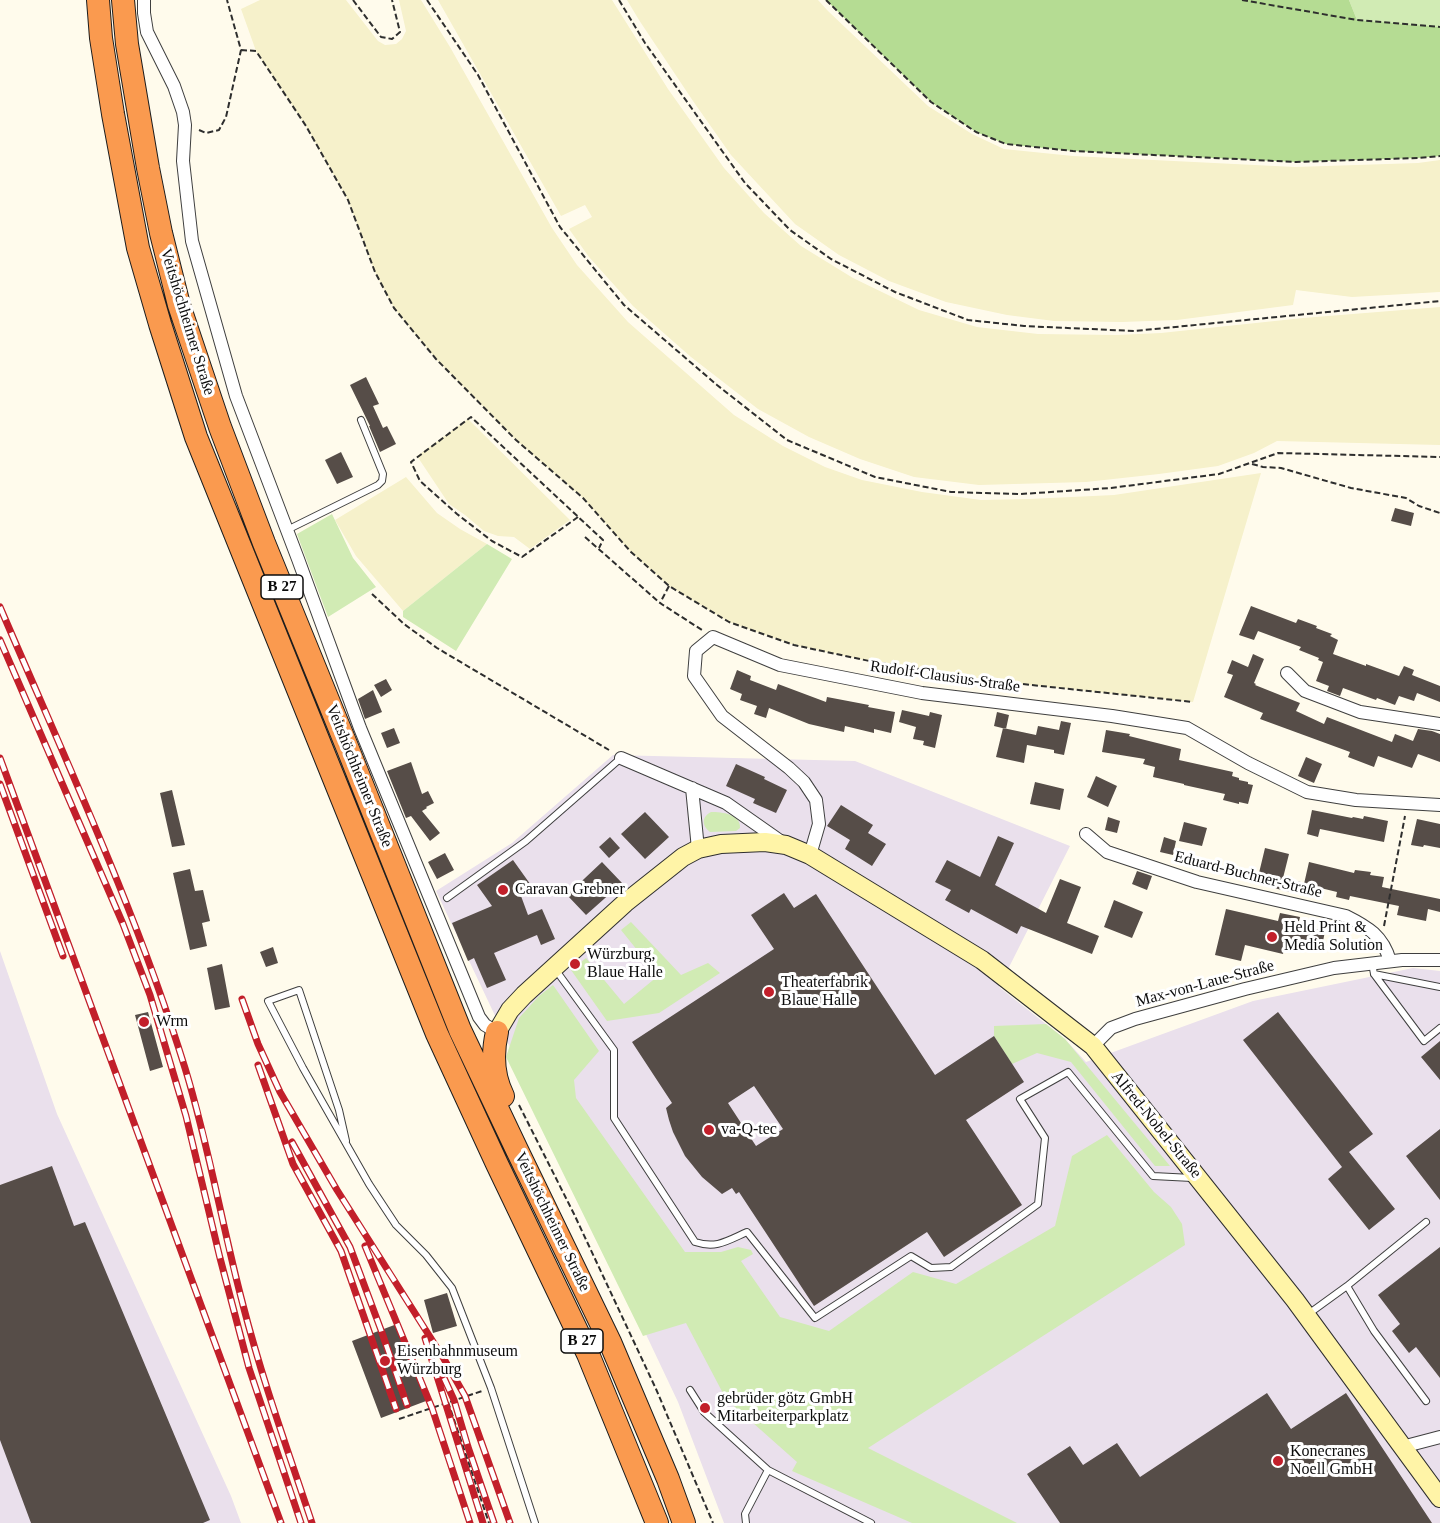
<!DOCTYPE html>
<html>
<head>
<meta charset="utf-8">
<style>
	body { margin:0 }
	canvas { display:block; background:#fffbec }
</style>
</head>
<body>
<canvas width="1440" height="1523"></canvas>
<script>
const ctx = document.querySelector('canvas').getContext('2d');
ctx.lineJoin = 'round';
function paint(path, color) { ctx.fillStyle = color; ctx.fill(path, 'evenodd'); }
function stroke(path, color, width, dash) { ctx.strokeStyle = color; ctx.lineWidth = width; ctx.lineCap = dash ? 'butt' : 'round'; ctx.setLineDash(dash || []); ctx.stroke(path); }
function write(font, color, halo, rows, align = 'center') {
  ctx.font = font + ' Georgia,serif'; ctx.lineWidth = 6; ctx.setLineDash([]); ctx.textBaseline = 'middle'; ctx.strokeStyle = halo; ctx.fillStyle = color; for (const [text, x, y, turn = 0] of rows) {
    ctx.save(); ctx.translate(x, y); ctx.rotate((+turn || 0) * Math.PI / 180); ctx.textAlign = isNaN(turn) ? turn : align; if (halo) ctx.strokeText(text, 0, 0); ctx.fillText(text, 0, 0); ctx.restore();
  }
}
paint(new Path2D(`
	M613 755 855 761 1070 846 999 987 1065 1039 1086 1062 1253 1001 1413 968 1440 971V1523H724L678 1402 436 891 512 843Z
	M0 951 57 1114 231 1496 241 1523H0Z`), '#eae0ec');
paint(new Path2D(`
	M260 0H346L378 41 385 45 396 44 402 39 406 31 399 0H421L450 47 552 228 577 265 628 322 734 415 783 446 825 467 862 480 922 492 981 500 1029 499 1114 495 1261 473 1193 702 1003 682 874 662 794 645 729 622 669 586 631 552 583 498 516 440 436 359 394 308 375 272 348 200 306 126 256 51 241 9Z
	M438 0H612L668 89 724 168 764 213 801 246 853 278 919 310 977 327 1038 334 1117 335 1161 333 1303 318 1440 307V445L1277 441 1254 453 1218 466 1159 474 1086 482 979 485 914 477 860 459 809 437 758 409 691 357 633 306 589 257 569 229 592 217 585 205 561 216Z
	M627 0H818L828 11 928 106 972 134 1004 149 1073 156 1295 167 1418 163 1440 160V292L1352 297 1296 290 1293 305 1177 320 1122 322 1054 321 1007 315 946 302 889 281 839 255 795 224 731 155 693 101 639 20Z
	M468 419 570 520 530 549 514 537 498 536 484 531 465 515 449 504 417 456Z
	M406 477 437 513 460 529 487 544 403 611 356 556 335 520Z`), '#f6f1cb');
paint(new Path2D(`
	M1349 0H1440V27L1357 20Z
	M332 514 353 558 376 587 328 617 297 534Z
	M487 544 512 559 456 651 403 617V611Z
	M711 812C722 812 741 814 740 828L736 831 710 832C702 826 701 817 711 812Z
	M631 922 681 975 708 963 720 973 659 1013 607 1021 571 970 586 958 624 1004 658 976 621 930Z
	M553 985 599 1051 574 1080 576 1098 685 1252H721L738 1247 751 1250 753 1254 741 1261 780 1317 829 1331 913 1272 956 1284 1055 1226 1072 1156 1107 1135 1154 1192 1171 1207 1182 1224 1185 1245 868 1448 1017 1523H912L792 1471 797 1462 726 1399 686 1323 643 1336 506 1057 519 1018 539 996Z
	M1046 1024 1065 1039 1170 1166H1155L1071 1062 1037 1053 1012 1064 994 1036V1026Z`), '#d1ebb4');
paint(new Path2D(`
	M826 0H1349L1357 20 1440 27V156L1418 158 1296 162 1073 151 1006 144 976 132 931 102Z`), '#b5dc93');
paint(new Path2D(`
	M366 377 379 404 373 406 383 428 387 426 396 444 380 452 369 426H370L350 385Z
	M341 452 353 477 337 484 325 460Z
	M1395 508 1414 513 1411 526 1391 521Z
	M1251 606 1296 623 1298 619 1317 626 1316 628 1332 634 1330 636 1338 640 1333 654 1366 666V664L1399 676 1404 666 1414 670 1412 675 1440 686V702L1417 693 1414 701 1399 696 1395 705 1377 698 1376 700 1343 688 1340 696 1327 691 1329 686 1316 681 1323 662 1318 660 1319 658 1299 650 1301 647 1258 631 1254 640 1239 635Z
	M1253 654 1264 659 1254 683 1256 684 1255 685 1300 703 1296 711 1324 724 1327 717 1392 742 1395 734 1413 741 1418 729 1432 731 1440 734V762L1418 754 1412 768 1378 756 1374 767 1348 757 1350 752 1260 719 1263 713 1224 697 1233 675 1227 673 1232 660 1248 667Z
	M737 670 751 676 750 680 776 690 778 684 826 702 827 697 869 705 868 707 895 712 891 733 874 729V733L845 726 844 732 809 724 769 708 766 718 754 714 757 706 740 700 742 694 730 689Z
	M386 679 392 690 381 697 374 685Z
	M373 690 382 712 365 719 358 699Z
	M902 710 929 716 930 712 942 715 935 748 923 745 924 741 913 739 916 727 899 722Z
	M997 712 1009 715 1006 729 994 726Z
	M1061 721 1071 723 1064 755 1054 753V750L1027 745 1024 763 996 757 1003 728 1036 735 1038 726 1059 730Z
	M394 728 400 743 387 748 381 733Z
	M1106 730 1130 734 1129 736 1181 749 1179 760 1233 772 1232 776 1239 778V780L1248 782V784L1253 785 1248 804 1239 802V804L1223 800 1225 794 1184 785V784L1153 777 1155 767 1143 764 1145 759 1102 752Z
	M1306 757 1322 764 1314 783 1298 776Z
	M411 762 422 794 428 791 434 803 426 807 427 808 422 811 440 833 430 841 411 816 406 818 387 771Z
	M736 764 765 777 764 779 787 790 776 813 753 803 755 799 726 786Z
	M1096 776 1117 786 1108 807 1087 797Z
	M1035 782 1064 789 1060 810 1030 804Z
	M172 790 185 845 172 847 160 793Z
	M841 805 873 825 868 833 886 844 872 866 845 849 850 840 827 826Z
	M1312 810 1352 818 1353 817 1363 819 1364 816 1388 821 1384 842 1320 829 1318 837 1307 834Z
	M645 812 669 837 645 859 621 834Z
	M1108 817 1120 821 1117 833 1105 830Z
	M1417 819 1440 824V848L1424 845 1423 847 1411 845Z
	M1184 822 1207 828 1202 846 1179 841Z
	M998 836 1014 843 995 885 1046 913 1060 879 1081 887 1067 923 1099 936 1092 954 1021 926 1017 934 971 909 969 913 945 900 951 890 935 882 947 860 980 877Z
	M610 837 620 848 609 858 599 847Z
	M1164 837 1176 841 1173 855 1160 852Z
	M1265 848 1289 854 1283 878 1301 882 1298 894 1274 888 1277 877 1282 878 1259 873Z
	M445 853 454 870 437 879 428 862Z
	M513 860 533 888 521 896 528 915 542 909 555 939 541 945 537 935 494 953 506 980 487 988 474 958 468 961 452 923 492 906 477 885Z
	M602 862 622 883 586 915 567 895Z
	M1309 862 1354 873 1355 870 1371 872 1370 875 1384 877 1382 887 1440 899V912L1428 909 1426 921 1397 915 1399 906 1350 896 1349 900 1336 897 1337 892 1304 884Z
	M190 869 195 891 203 890 210 921 202 923 207 946 190 950 173 873Z
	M1137 871 1152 876 1147 890 1132 884Z
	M784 893 794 908 816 894 935 1075 994 1036 1024 1082 966 1120 1022 1205 944 1257 927 1232 814 1306 739 1192 736 1194 732 1188 722 1194 702 1177 685 1156 673 1132 669 1120 666 1108 672 1103 632 1042 774 949 751 915ZM754 1086 783 1129 756 1146 728 1103Z
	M1114 900 1143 912 1132 938 1104 927Z
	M1226 909 1278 921 1280 913 1300 917 1298 925 1325 931 1321 952 1285 944 1283 954 1245 945 1241 961 1215 955Z
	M273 947 278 963 266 967 260 952Z
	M222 964 230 1007 215 1010 207 968Z
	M148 1012 163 1067 150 1071 135 1015Z
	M1278 1012 1373 1134 1349 1152 1395 1209 1369 1230 1328 1179 1342 1167 1243 1040Z
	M1440 1041V1080L1421 1057Z
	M1440 1129V1200L1406 1156Z
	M52 1166 74 1226 85 1222 210 1520 203 1523H31L0 1440V1185Z
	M1440 1247V1378L1416 1347 1409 1353 1392 1331 1400 1324 1378 1295Z
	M447 1293 457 1326 433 1333 424 1300Z
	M397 1324 426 1401 381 1418 352 1341Z
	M1267 1393 1291 1429 1346 1393 1432 1523H1060L1027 1474 1070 1446 1083 1465 1117 1443 1140 1477Z`), '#564d48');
const lane = new Path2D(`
	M287 530 378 485 382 481 383 474 361 420
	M447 898 526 841 621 758
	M1372 963 1374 974 1424 1041 1440 1028
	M555 969 614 1050V1118L695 1242C716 1249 727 1241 747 1232L815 1318 911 1256 931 1268 951 1267 1038 1204 1045 1138 1020 1099 1068 1072 1153 1176 1192 1178
	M1374 974 1440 987
	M346 1141 339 1110 299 990 268 1001 303 1068 369 1184 396 1225 426 1255 452 1288 491 1388 535 1523
	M1347 1286 1426 1222
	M1307 1315 1347 1286 1374 1331 1426 1401
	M690 1390 704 1412 768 1470 871 1523
	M746 1523 745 1514 768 1470`);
const street = new Path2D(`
	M144 0V13L147 32 174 86 183 112 185 125 183 161 192 241 236 396 298 559 360 728 479 1017 485 1025 497 1032
	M1287 673 1305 691 1360 712 1440 724
	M621 758 726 803 783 843
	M692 788 698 849
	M1086 834 1107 852 1197 882 1346 916C1368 927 1383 936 1390 961
	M810 855 819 824 816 800 804 782 789 768 722 716 694 676 696 651 713 637 780 665 922 693 1112 716 1187 728 1248 763 1307 792 1356 800 1440 805
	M1093 1046 1111 1028 1135 1019 1245 989 1334 968 1402 960H1440
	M1402 1447 1440 1437`);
const secondary = new Path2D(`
	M497 1032 510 1010 524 995 625 903 683 857 698 849 721 844 765 842 786 845 810 855 982 960 1093 1046 1295 1300 1440 1498`);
const highway = new Path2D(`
	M98 0 101 38 113 114 138 248 160 324 196 437 437 1034 497 1164 588 1354 657 1523
	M123 0 127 44 148 168 161 233 179 305 220 427 264 543 348 749 460 1030 517 1150 610 1342 668 1479 684 1523
	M497 1032C492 1054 493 1076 503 1096`);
stroke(lane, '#3f3f3f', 8);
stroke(street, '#3f3f3f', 14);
stroke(secondary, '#2e2e2e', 20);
stroke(highway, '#1d1d1d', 24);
stroke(new Path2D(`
	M353 0 381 37 392 39 400 32 392 0
	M427 0 478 75 560 227 624 305 717 385 787 440 875 477 951 492 1021 494 1111 488 1219 474 1278 453 1440 457
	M619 0 645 43 745 183 790 230 831 259 895 292 968 320 1024 326 1134 331 1440 301
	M826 0 931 102 976 132 1006 144 1073 151 1296 162 1418 158 1440 156
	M1242 0 1357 20 1440 27
	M241 50 256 51 306 126 348 200 375 272 394 308 436 359 516 440 583 498 631 552 669 586 729 622 794 645 874 662 1003 682 1193 702
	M199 130 206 133 219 130 226 117 241 50 227 0
	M1252 464 1263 467 1281 468 1351 488 1406 498 1419 506 1440 513
	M578 517 522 557 492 541 457 514 420 481 411 462 471 417 603 540 599 548
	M585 537 660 603
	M669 586 660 603 702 630
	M372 594 404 624 437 648 609 750
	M1384 926 1405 816
	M519 1105 574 1214 656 1389 713 1523
	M448 1402 489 1523
	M399 1419 482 1391`), '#2e2e2e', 2, [6, 3]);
stroke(lane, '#fff', 6);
stroke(street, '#fff', 12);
stroke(secondary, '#fff4a7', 18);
stroke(highway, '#fa9a4f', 22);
const rail = new Path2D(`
	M0 607C65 759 136 910 185 1068 209 1146 222 1226 243 1305 262 1379 288 1451 312 1523
	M0 640 123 924 150 995 186 1116 220 1258 249 1368 301 1523
	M0 758 281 1523
	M0 784 63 956
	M242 999 258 1044 280 1092 337 1190 444 1359 465 1396 510 1523
	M258 1065 293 1164 341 1251 396 1409
	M292 1142 350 1247 381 1330 407 1405
	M365 1246 432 1408 470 1523
	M425 1338 483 1523
	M444 1378 454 1400 468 1447 494 1523`);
stroke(rail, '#c21f2a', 7);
stroke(rail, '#fff', 4.5, [14]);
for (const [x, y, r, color] of [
	[503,890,6,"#c21f2a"],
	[1272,937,6,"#c21f2a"],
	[575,964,6,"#c21f2a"],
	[769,992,6,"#c21f2a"],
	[144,1022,6,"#c21f2a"],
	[709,1130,6,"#c21f2a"],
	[385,1361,6,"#c21f2a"],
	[705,1408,6,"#c21f2a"],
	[1278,1461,6,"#c21f2a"]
]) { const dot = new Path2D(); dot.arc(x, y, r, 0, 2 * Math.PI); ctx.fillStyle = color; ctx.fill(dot); stroke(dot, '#fff', 2); }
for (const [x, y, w] of [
	[282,587,42],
	[582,1341,42]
]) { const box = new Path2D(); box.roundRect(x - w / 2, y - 12, w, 24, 4.5); ctx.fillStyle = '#fff'; ctx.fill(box); stroke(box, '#0c0c0c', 1.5); }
write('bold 15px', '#0c0c0c', null, [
	["B 27",282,587],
	["B 27",582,1341]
]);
write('16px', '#0c0c0c', '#fff', [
	["Veitshöchheimer Straße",187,322,73],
	["Rudolf-Clausius-Straße",945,677,8],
	["Veitshöchheimer Straße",359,776,68],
	["Eduard-Buchner-Straße",1248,875,14],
	["Max-von-Laue-Straße",1205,984,-15],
	["Alfred-Nobel-Straße",1156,1125,51],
	["Veitshöchheimer Straße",552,1222,64]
]);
write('16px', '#0c0c0c', '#fff', [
	["Caravan Grebner",515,890],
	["Held Print &",1284,928],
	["Media Solution",1284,946],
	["Würzburg,",587,955],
	["Blaue Halle",587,973],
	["Theaterfabrik",781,983],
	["Blaue Halle",781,1001],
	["Wrm",156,1022],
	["va-Q-tec",721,1130],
	["Eisenbahnmuseum",397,1352],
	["Würzburg",397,1370],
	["gebrüder götz GmbH",717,1399],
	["Mitarbeiterparkplatz",717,1417],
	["Konecranes",1290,1452],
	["Noell GmbH",1290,1470]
], 'left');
</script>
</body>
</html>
